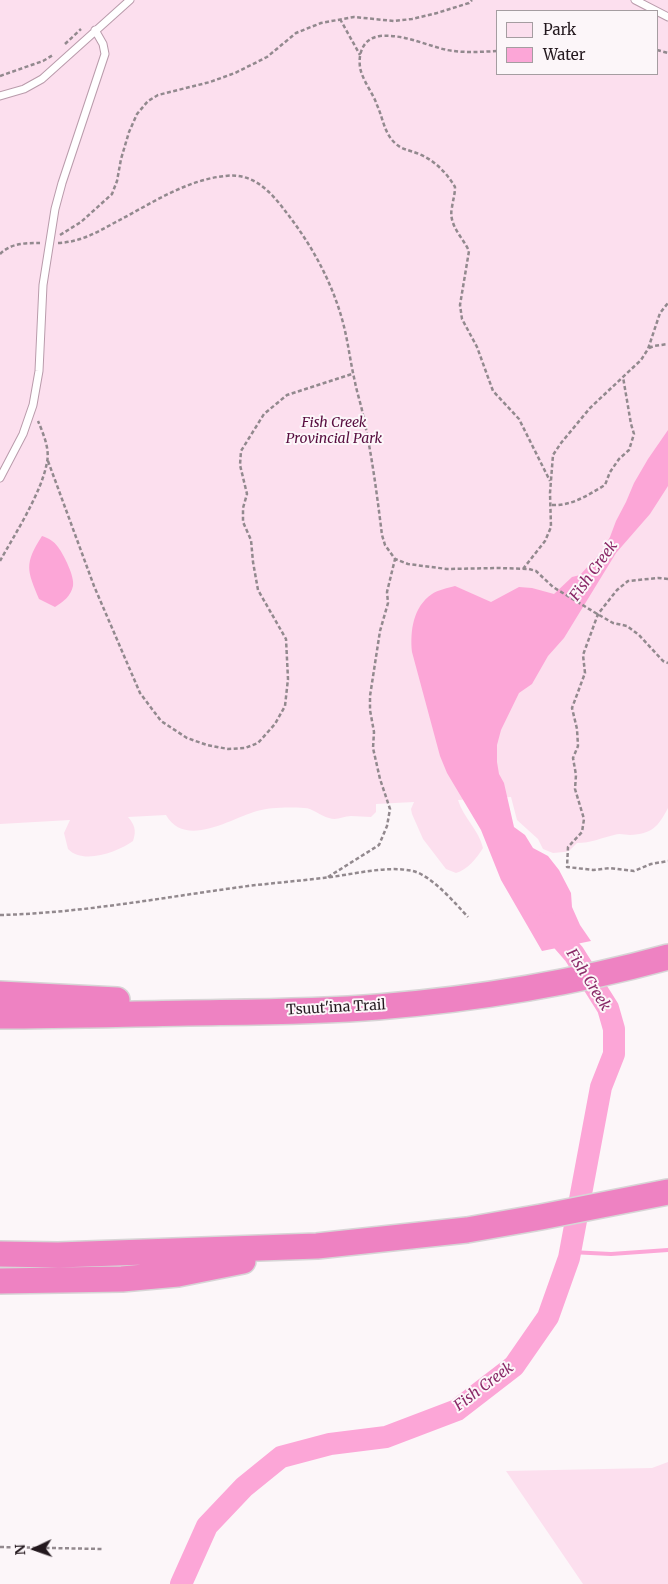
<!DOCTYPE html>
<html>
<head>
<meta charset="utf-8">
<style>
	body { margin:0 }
	#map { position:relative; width:668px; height:1584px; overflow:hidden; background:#fcf6f9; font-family:Merriweather,serif }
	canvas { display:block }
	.legend { position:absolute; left:496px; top:10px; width:162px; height:65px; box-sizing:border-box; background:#fcf6f9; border:1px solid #a59da1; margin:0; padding:6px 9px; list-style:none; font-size:15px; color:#23181e }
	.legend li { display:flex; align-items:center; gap:10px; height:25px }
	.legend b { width:25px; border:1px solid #a59da1 }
	.north { position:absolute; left:10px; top:1524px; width:50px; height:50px; -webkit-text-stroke:4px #fcf6f9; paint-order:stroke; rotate:267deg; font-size:14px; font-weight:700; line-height:20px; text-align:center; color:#23181e }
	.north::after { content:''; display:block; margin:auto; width:18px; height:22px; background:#23181e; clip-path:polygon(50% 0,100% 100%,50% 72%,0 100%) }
</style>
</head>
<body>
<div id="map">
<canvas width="668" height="1584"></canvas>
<ul class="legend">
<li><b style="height:14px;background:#fcdfee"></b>Park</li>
<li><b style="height:14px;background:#fca6d7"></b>Water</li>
</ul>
<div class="north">N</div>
</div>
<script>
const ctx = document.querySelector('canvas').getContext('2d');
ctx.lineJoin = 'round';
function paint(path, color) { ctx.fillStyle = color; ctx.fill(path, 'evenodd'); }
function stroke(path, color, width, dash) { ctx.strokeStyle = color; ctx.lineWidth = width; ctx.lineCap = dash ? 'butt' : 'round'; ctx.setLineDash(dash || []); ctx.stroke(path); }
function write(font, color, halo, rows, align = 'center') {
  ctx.font = font + ' Merriweather,serif'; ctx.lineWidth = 4; ctx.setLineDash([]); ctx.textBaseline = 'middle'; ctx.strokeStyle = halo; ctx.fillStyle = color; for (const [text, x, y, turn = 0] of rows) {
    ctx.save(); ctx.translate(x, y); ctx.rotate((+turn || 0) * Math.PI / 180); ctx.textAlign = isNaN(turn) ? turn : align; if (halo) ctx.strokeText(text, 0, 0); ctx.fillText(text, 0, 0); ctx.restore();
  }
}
paint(new Path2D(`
	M0 0H668V808C658 827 652 834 630 835 625 835 620 833 614 835 601 838 591 843 577 843L569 851 564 852 553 853 543 849 538 839 517 820 511 797 458 800C463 817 479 830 483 848 477 858 467 870 456 873L446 869 423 839 412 814 411 809 414 802 376 804V812L371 817C364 817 358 816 351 816 343 816 337 821 329 818 320 816 313 808 304 808 292 807 269 807 257 811 232 818 185 849 166 815L128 817C134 824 137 830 133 841 118 852 83 865 68 849L64 833 70 820 0 824ZM497 11H657V74H497Z
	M668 1462V1584H583L506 1471 652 1468Z`), '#fcdfee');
paint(new Path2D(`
	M668 430V486L650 514 616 553 564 638 548 656 532 684 519 693 501 730 497 745V762L499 774 504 783 514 827 525 835 533 848 548 856 559 870 571 893 572 907 580 925 591 941 542 951 501 880 481 830 447 773 440 756 412 652C410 631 413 607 432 594 438 590 448 588 455 586L491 602 519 587 532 588 554 594 572 577 580 575 602 551 610 537 616 521 626 502 634 483 648 459Z
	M42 536C48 538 54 541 58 547 64 555 75 577 73 586 71 596 63 602 55 607L39 599C27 570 24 564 42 536Z`), '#fca6d7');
stroke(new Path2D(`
	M570 1252 611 1254 668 1250`), '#fca6d7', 4);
stroke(new Path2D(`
	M181 1584 207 1526 244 1487 281 1457 330 1444 386 1437 457 1410 514 1366 548 1317 569 1258 601 1087 614 1054V1029L608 1008 574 954 547 923`), '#fca6d7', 22);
const service = new Path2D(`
	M635 0 668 17
	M0 96 24 89 42 79 130 0
	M0 478 23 434 33 405 39 371 43 285 55 209 62 183 105 54 103 44 95 30`);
const motorway = new Path2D(`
	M0 994 117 1000
	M0 1016C63 1016 126 1014 189 1013 252 1012 315 1012 378 1007 475 999 574 983 668 957
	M0 1254 58 1255 317 1246 467 1230 541 1217 668 1192
	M0 1281 122 1279 178 1274 243 1261`);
stroke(service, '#b99bab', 9);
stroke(motorway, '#d7d5d6', 28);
stroke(new Path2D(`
	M340 19 360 55
	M65 44 81 29
	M657 50 668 53
	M497 51C480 52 464 53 447 50 425 45 404 34 380 36 364 38 358 52 360 67 362 80 373 93 377 105 383 118 384 133 395 143 402 150 410 150 419 154 434 160 447 173 455 187 455 194 453 200 452 207 448 225 462 236 469 251L460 305 462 319 477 347 493 391 519 419 550 481
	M0 76 43 61 53 55
	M60 235 81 222 112 194 117 181 121 159 129 132 137 114 148 101 158 95 210 82 235 73 267 57 296 33 321 23 354 17 394 21 412 19 437 13 469 3 472 0
	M58 243C80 242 96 233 114 223 149 205 185 180 225 176 253 172 271 192 286 212 311 244 331 280 342 319 348 340 350 361 355 382 357 393 361 404 363 415 372 455 377 495 382 535L385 545 395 559 408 564 447 569 498 568 529 569 536 571 553 587 594 612 613 623 627 626 639 635 663 661 668 663
	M0 254C11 243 25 243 40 243
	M649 348 654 346 668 344
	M48 461 94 586 140 693 161 721 187 738 207 745 228 749 245 748 258 743 275 724 285 706 288 679 286 639 258 590 253 562 251 540 243 522V508L247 494 240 465 241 451 264 414 287 395 352 374
	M552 505C572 506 588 495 605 485L610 472 619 459 629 450 634 434 631 424 623 377
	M0 561C15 534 42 492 47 462 50 449 43 433 38 421
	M523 569 545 541 551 527 550 493 553 455 561 443 590 408 641 360 648 349 660 313 668 303
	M668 579 658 578 628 581 617 590 598 614 583 655 585 673 572 708 577 729 578 746 573 758 576 775 575 789 584 819 582 832 568 847 567 867 593 870 610 868 634 871 651 864 668 861
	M328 877 379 845 387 826 390 809 380 779 373 748 374 732 370 710V696L380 631 388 603 387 592 395 559
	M0 915C83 913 165 897 248 886 273 883 298 881 323 878 352 875 385 865 413 871 432 876 455 903 468 917
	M0 1547 102 1549`), '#92898e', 2.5, [4, 2.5]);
stroke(service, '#fff', 7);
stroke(motorway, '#ee82c2', 25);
write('italic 14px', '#570d3f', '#fcf6f9', [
	["Fish Creek",334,423],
	["Provincial Park",334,439]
]);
write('14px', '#23181e', '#fcf6f9', [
	["Tsuut'ina Trail",336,1008,-3]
]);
write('italic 15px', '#8a2a68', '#fcf6f9', [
	["Fish Creek",594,571,-54],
	["Fish Creek",588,980,58],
	["Fish Creek",484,1387,-37]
]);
</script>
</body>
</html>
